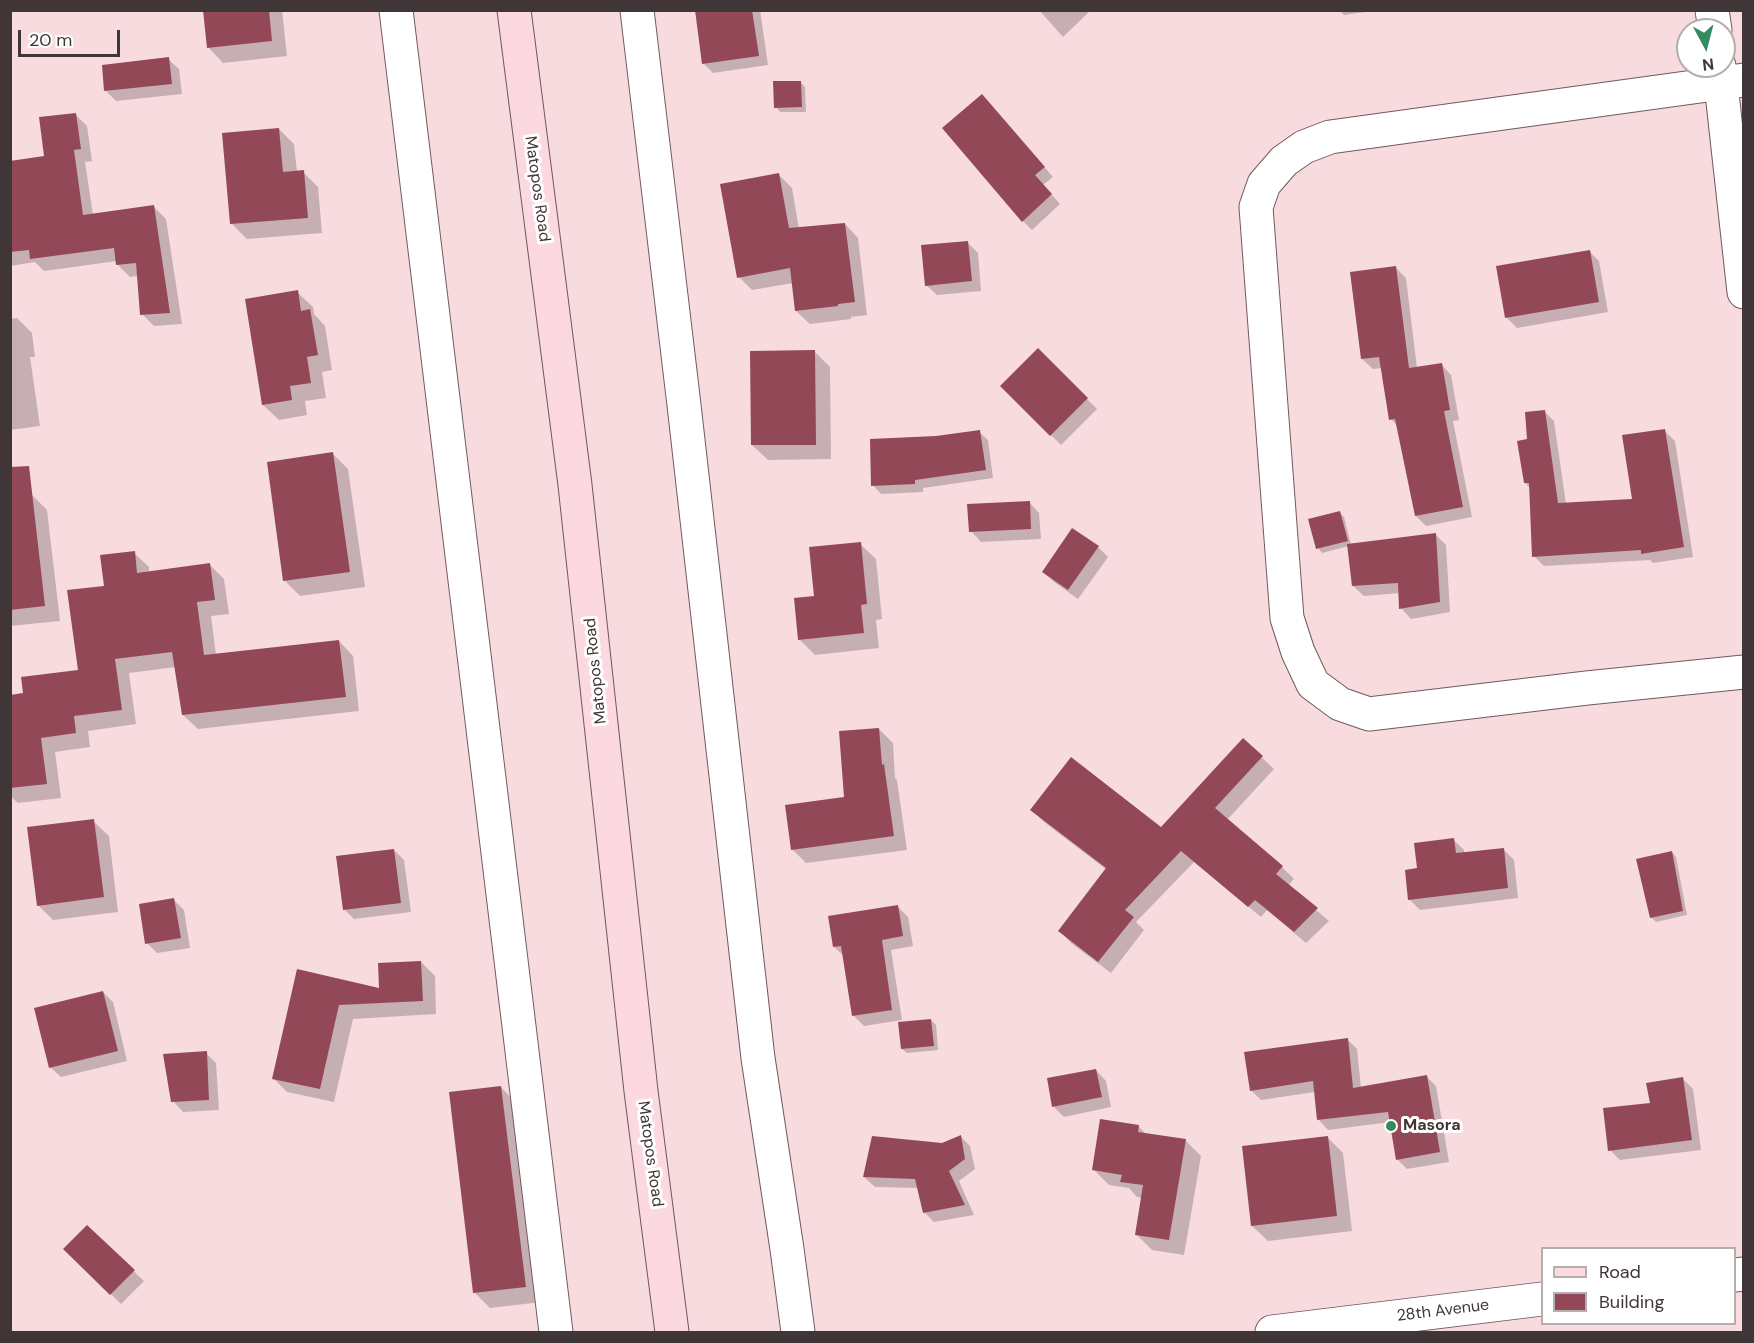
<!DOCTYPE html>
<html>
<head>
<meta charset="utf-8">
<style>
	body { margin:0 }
	#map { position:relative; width:1754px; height:1343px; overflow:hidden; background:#f8dbdf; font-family:"DM Sans",sans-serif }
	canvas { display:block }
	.frame { position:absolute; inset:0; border:12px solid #413637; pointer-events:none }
	.legend { position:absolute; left:1541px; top:1247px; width:195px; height:78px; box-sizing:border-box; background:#fff; border:2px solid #b3afaf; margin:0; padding:8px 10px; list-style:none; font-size:18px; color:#413637 }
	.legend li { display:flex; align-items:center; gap:12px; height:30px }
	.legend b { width:30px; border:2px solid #b3afaf }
	.north { position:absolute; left:1676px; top:18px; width:60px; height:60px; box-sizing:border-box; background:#fff; border:2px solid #b3afaf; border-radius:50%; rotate:173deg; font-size:16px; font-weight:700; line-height:24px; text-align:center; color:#413637 }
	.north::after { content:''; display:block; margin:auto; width:21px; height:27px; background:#348b5f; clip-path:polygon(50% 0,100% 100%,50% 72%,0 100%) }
	.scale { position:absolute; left:18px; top:30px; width:102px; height:27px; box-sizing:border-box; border:3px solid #413637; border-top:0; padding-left:8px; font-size:18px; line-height:21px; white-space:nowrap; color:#413637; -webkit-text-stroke:4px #fff; paint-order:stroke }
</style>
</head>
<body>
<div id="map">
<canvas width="1754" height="1343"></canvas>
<div class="frame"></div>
<ul class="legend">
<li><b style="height:8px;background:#fcd8e0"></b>Road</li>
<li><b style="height:16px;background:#934858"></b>Building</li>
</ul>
<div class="north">N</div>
<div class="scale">20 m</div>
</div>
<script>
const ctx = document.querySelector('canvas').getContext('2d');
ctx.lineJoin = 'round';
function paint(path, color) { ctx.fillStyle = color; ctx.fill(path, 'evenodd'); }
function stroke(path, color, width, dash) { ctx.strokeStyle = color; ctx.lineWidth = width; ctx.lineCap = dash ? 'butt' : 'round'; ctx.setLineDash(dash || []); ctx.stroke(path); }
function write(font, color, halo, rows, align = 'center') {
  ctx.font = font + ' "DM Sans",sans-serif'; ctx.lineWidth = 6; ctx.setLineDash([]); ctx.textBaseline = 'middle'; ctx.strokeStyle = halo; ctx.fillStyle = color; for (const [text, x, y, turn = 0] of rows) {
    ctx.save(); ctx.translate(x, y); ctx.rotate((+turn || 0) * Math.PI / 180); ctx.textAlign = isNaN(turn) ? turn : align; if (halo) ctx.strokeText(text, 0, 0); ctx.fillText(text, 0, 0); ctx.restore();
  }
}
paint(new Path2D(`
	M204 10H282L287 56 223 63 208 47Z
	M696 10H760L768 65 713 73 703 63Z
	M1039 10H1091L1063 37Z
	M1339 10H1379L1344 15Z
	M168 59 179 69 182 94 116 101 106 91Z
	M800 82 805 87 806 112H780L776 107Z
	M991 105 1053 177 1043 185 1060 204 1032 230 1023 221Z
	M75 114 87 126 92 161 85 162 93 215 154 207 166 219 182 324 154 326 142 314 138 276 130 277 118 265 117 261 44 271 35 262 10 266V163L46 157Z
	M279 129 294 144 297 172H303L318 187 322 233 247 239 232 224Z
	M778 174 792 188 799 229 845 224 858 238 867 315 851 317V319L810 324 796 311 793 283 752 290 739 277Z
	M967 242 978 253 981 291 937 295 926 285Z
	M1589 251 1599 261 1608 312 1517 328 1507 318Z
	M1396 268 1406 278 1417 368 1441 364 1451 375 1459 420 1453 421 1472 517 1426 526 1416 516 1398 427 1391 419 1382 368 1373 369 1362 359Z
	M297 292 313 307 314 314 325 326 332 370 322 372 326 398 305 401 307 415 279 420 263 405Z
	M17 318 32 333 35 357H30L40 426 10 430V319Z
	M1038 350 1097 409 1061 445 1002 386Z
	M815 352 830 367 831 459 768 460 752 445Z
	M1544 411 1554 421 1566 504 1634 500 1665 431 1675 441 1693 557 1653 563 1650 560 1544 566 1534 556 1530 488 1525 483 1528 441Z
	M979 432 988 440 993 478 923 488V492L881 494 873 485Z
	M333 454 348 469 365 587 300 596 284 580Z
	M31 494 47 510 60 621 10 626V497Z
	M1029 502 1039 513 1041 539 981 542 971 531Z
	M1339 512 1344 517 1351 545 1436 535 1446 545 1450 612 1411 619 1401 608 1400 593 1364 596 1353 586 1349 546 1322 553 1318 548Z
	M860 544 876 559 882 619 876 620 879 648 815 655 799 639 815 597Z
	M1098 547 1108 557 1078 599 1054 582 1044 572Z
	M134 553 149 567V573L210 565 224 579 229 614 211 616 216 655 339 641 353 656 359 711 198 729 183 715 176 667 129 673 136 724 88 731 90 747 55 752 61 798 18 803 10 796V697L25 695 79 672 105 587Z
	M879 729 893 743 895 778 897 780 907 850 806 863 792 849 846 799Z
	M1243 740 1274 769 1227 820 1282 867 1294 879 1288 886 1329 921 1306 943 1267 910 1261 917 1194 862 1136 922 1144 930 1111 973 1071 943 1060 931 1107 870 1044 822 1032 810 1161 829Z
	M93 821 109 836 118 912 53 920 38 905Z
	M1454 840 1464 850V854L1503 849 1514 860 1518 898 1420 910 1409 899 1419 869Z
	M394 850 404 860 411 912 354 919 344 909Z
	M1672 852 1676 857 1687 915 1656 922 1651 917Z
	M174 900 184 910 190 948 157 953 147 943Z
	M898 907 908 917 913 946 891 950 902 1020 864 1026 854 1016 845 957 834 947Z
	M421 962 435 976 436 1014 353 1019 334 1102 287 1092 273 1078 298 970 381 990Z
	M103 992 113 1002 127 1061 61 1077 50 1067Z
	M931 1020 936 1025 938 1050 907 1053 902 1049Z
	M1347 1039 1357 1049 1361 1088 1427 1077 1436 1086 1449 1162 1407 1169 1398 1160 1391 1122 1328 1130 1319 1120 1315 1092 1261 1100 1251 1090Z
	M206 1053 216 1063 219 1110 183 1112 173 1101Z
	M1096 1070 1106 1081 1111 1107 1064 1117 1054 1107Z
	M1683 1079 1693 1089 1701 1150 1620 1160 1610 1150Z
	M501 1087 516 1103 541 1302 490 1308 475 1293Z
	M1138 1126 1146 1134 1186 1141 1201 1156 1184 1255 1152 1250 1136 1234 1143 1198 1137 1197 1129 1188 1109 1185 1093 1169Z
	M960 1136 970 1146 975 1169 959 1181 974 1215 934 1222 924 1212 919 1188 875 1187 864 1177Z
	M1327 1137 1343 1153 1352 1231 1268 1241 1252 1226Z
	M87 1227 144 1281 121 1304 65 1249Z`), '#0003');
paint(new Path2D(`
	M203 10H269L272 41 207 48Z
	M695 10H752L759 56 702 64Z
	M169 57 172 84 104 91 102 65Z
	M773 81H801L802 107 774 108Z
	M982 94 1045 167 1035 175 1052 194 1022 222 942 128Z
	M76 113 81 149 74 150 83 215 154 205 170 313 140 315 136 263 116 265 114 248 30 259 29 250 10 252V161L44 156 39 117Z
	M279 128 283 172 304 170 308 218 230 224 222 133Z
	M779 173 789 228 845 223 855 302 838 304V306L795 311 790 268 737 278 720 184Z
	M968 241 972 281 925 286 921 245Z
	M1590 250 1599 302 1505 318 1496 266Z
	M1396 266 1409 368 1442 363 1450 410 1444 411 1463 507 1415 516 1395 419 1389 420 1379 357 1361 359 1350 272Z
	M298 290 301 311 310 309 318 355 307 357 311 383 290 386 292 400 262 405 245 299Z
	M1038 348 1088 398 1050 436 1000 386Z
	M815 350 816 445H751L750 351Z
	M1545 410 1558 503 1632 499 1622 435 1665 429 1684 547 1641 554V550L1532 557 1529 483H1524L1517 441 1527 439 1525 412Z
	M980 430 986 470 915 480V484L871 486 870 439 936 436Z
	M333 452 350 572 283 581 267 462Z
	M29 466 45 606 10 610V467Z
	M1030 501 1031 529 969 532 967 504Z
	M1340 511 1348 541 1316 549 1308 519Z
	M1072 528 1099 546 1068 590 1042 572Z
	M1436 533 1440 602 1399 609 1398 583 1352 586 1347 544Z
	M861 542 867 604 861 605 864 633 798 640 794 598 814 596 809 547Z
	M135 551 137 573 210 563 215 600 197 602 204 655 339 640 346 697 182 715 172 652 115 659 122 710 74 716 76 733 41 738 47 784 10 788V695L23 693 21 677 78 670 67 590 104 586 100 555Z
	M879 728 882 765 884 764 894 836 791 850 785 805 844 797 839 731Z
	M1243 738 1263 756 1215 808 1283 866 1276 874 1318 908 1294 932 1255 900 1248 907 1181 851 1125 910 1134 917 1098 962 1058 931 1106 868 1030 810 1071 757 1161 827Z
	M94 819 104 897 37 906 27 827Z
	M1454 838 1456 853 1504 848 1508 888 1408 900 1405 870 1417 868 1414 843Z
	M394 849 401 903 343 910 336 856Z
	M1672 851 1683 911 1650 918 1636 859Z
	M174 898 181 938 145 944 139 904Z
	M898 905 903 936 882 940 892 1010 852 1016 841 946 833 947 828 916Z
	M421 961 423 1001 339 1005 320 1089 272 1079 297 969 379 988 378 963Z
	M103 991 118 1051 49 1068 34 1008Z
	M931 1019 934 1046 901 1049 898 1022Z
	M1348 1038 1353 1088 1427 1075 1440 1152 1396 1160 1388 1112 1317 1120 1313 1081 1250 1091 1244 1052Z
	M207 1051 209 1100 171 1102 163 1054Z
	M1096 1069 1102 1097 1052 1107 1047 1078Z
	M1683 1077 1692 1140 1608 1151 1603 1108 1650 1103 1646 1083Z
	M501 1086 526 1287 473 1293 449 1092Z
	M1100 1119 1139 1125 1138 1132 1186 1139 1169 1240 1135 1235 1143 1185 1120 1182 1122 1175 1092 1170Z
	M961 1135 965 1159 949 1171 965 1205 923 1213 915 1179 863 1177 872 1136 942 1143Z
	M1328 1136 1337 1216 1251 1226 1242 1146Z
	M87 1225 135 1270 110 1295 63 1249Z`), '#934858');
const street = new Path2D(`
	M396 10 556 1332
	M637 10 684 405 758 1058 787 1249 798 1332
	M1712 10 1715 30
	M1719 66 1744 292
	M1744 80 1330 137 1304 147 1284 161 1264 184 1256 207 1287 618 1298 652 1313 684 1340 704 1369 714 1587 688 1744 672
	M1734 1275 1744 1274
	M1272 1332 1542 1299`);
const secondary = new Path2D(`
	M514 10 575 485 641 1091 672 1332`);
stroke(street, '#71595c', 35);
stroke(secondary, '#71595c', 35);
stroke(street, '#fff', 33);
stroke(secondary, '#fcd8e0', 33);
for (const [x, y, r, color] of [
	[1391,1126,6,"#348b5f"]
]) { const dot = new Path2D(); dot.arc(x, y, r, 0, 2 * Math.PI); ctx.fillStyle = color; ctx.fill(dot); stroke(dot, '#fff', 2); }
write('16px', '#413637', '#fff', [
	["Matopos Road",537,189,82],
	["Matopos Road",596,671,-96],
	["Matopos Road",650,1154,82],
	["28th Avenue",1443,1311,-7]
]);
write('bold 16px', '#413637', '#fff', [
	["Masora",1403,1126]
], 'left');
</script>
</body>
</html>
